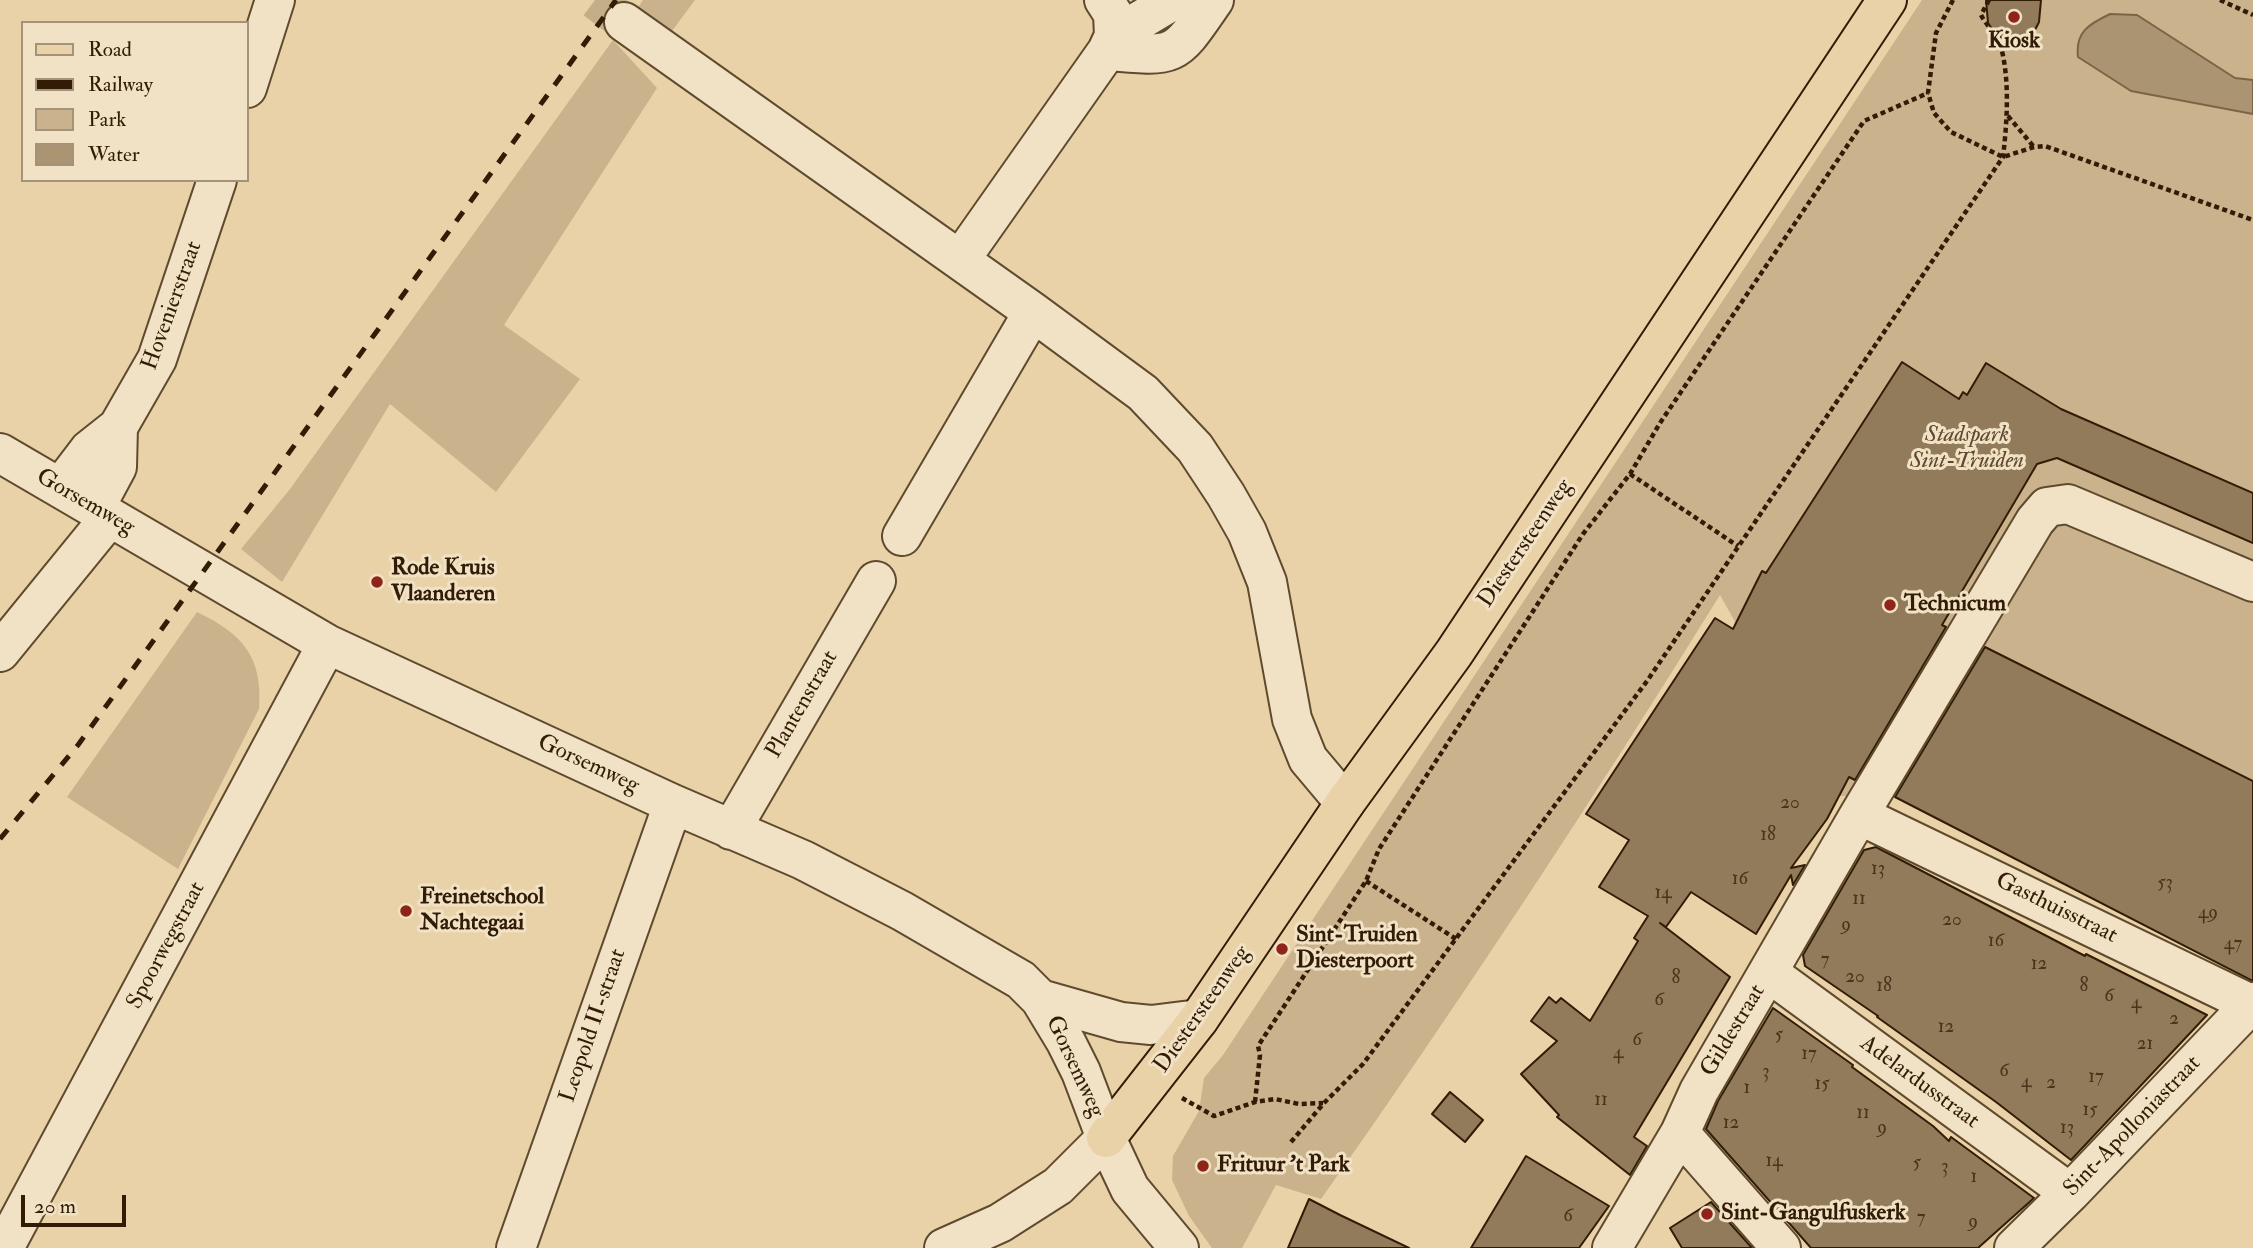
<!DOCTYPE html>
<html>
<head>
<meta charset="utf-8">
<style>
	body { margin:0 }
	#map { position:relative; width:2253px; height:1248px; overflow:hidden; background:#e9d2a8; font-family:"IM FELL Double Pica",serif }
	canvas { display:block }
	.legend { position:absolute; left:21px; top:21px; width:228px; height:161px; box-sizing:border-box; background:#f1e2c6; border:2px solid #a59379; margin:0; padding:9px 12px; list-style:none; font-size:21px; color:#321c06 }
	.legend li { display:flex; align-items:center; gap:14px; height:35px }
	.legend b { width:35px; border:2px solid #a59379 }
	.scale { position:absolute; left:21px; top:1195px; width:105px; height:32px; box-sizing:border-box; border:4px solid #321c06; border-top:0; padding-left:9px; font-size:21px; line-height:24px; white-space:nowrap; color:#321c06; -webkit-text-stroke:5px #f1e2c6; paint-order:stroke }
</style>
</head>
<body>
<div id="map">
<canvas width="2253" height="1248"></canvas>
<ul class="legend">
<li><b style="height:9px;background:#e9d2a8"></b>Road</li>
<li><b style="height:9px;background:#321c06"></b>Railway</li>
<li><b style="height:19px;background:#cab38c"></b>Park</li>
<li><b style="height:19px;background:#ab9471"></b>Water</li>
</ul>
<div class="scale">20 m</div>
</div>
<script>
const ctx = document.querySelector('canvas').getContext('2d');
ctx.lineJoin = 'round';
function paint(path, color) { ctx.fillStyle = color; ctx.fill(path, 'evenodd'); }
function stroke(path, color, width, dash) { ctx.strokeStyle = color; ctx.lineWidth = width; ctx.lineCap = dash ? 'butt' : 'round'; ctx.setLineDash(dash || []); ctx.stroke(path); }
function write(font, color, halo, rows, align = 'center') {
  ctx.font = font + ' "IM FELL Double Pica",serif'; ctx.lineWidth = 6; ctx.setLineDash([]); ctx.textBaseline = 'middle'; ctx.strokeStyle = halo; ctx.fillStyle = color; for (const [text, x, y, turn = 0] of rows) {
    ctx.save(); ctx.translate(x, y); ctx.rotate((+turn || 0) * Math.PI / 180); ctx.textAlign = isNaN(turn) ? turn : align; if (halo) ctx.strokeText(text, 0, 0); ctx.fillText(text, 0, 0); ctx.restore();
  }
}
paint(new Path2D(`
	M643 0H695L672 31 637 9Z
	M1922 0H2253V796H1833L1720 595C1593 800 1460 1002 1321 1199L1276 1185 1242 1248H1212L1189 1216 1172 1180 1173 1156 1199 1111 1204 1078 1223 1055Z
	M613 40 657 88 504 325 580 379 496 492 390 404 282 582 241 549 290 489Z
	M197 612C243 634 263 657 259 709L178 869 67 797Z`), '#cab38c');
const water = new Path2D(`
	M2110 14 2137 15 2235 78 2253 80V114L2131 91 2078 57C2075 32 2089 24 2110 14Z`);
paint(water, '#ab9471');
stroke(water, '#7b6446', 2);
const building = new Path2D(`
	M1986 0H2041L2039 22 2034 32 2025 38 2014 40 2003 39 1994 32 1988 23Z
	M1902 362 1959 399 1963 392 1967 395 1986 363 2061 409 2253 493V543L2057 458 2037 464 1942 625 1946 627 1855 780 1849 777 1827 819 1791 868 1805 865 1793 885 1791 875 1756 934 1691 892 1666 927 1660 923 1730 977 1634 1137 1647 1146 1630 1175 1557 1117 1559 1115 1521 1074 1557 1041 1531 1021 1549 997 1556 1003 1561 998 1590 1021 1638 941 1634 938 1648 916 1599 887 1629 840 1586 814 1715 618 1733 629 1762 571 1766 573Z
	M1985 647 2253 781V981L1895 797Z
	M1876 847 2085 956 2086 954 2207 1015 2071 1160 1996 1102 1877 1017 1878 1016 1805 966 1803 955 1864 850Z
	M1773 1008 1853 1065 1852 1067 1933 1126 1949 1141 1951 1137 2034 1198 1978 1248H1811L1706 1129 1718 1101Z
	M1450 1092 1483 1120 1465 1142 1432 1114Z
	M1526 1156 1609 1206 1579 1248H1471Z
	M1309 1199 1340 1215 1409 1248H1288Z
	M1711 1202 1752 1248H1682L1670 1228Z`);
paint(building, '#917b5a');
stroke(building, '#321c06', 2);
stroke(new Path2D(`
	M595 0 624 22`), '#c4ae88', 38, [38, 19]);
const minor = new Path2D(`
	M1104 0 1113 14 1114 36
	M624 22 1033 312 1143 393 1195 448 1226 495 1247 532 1267 582 1292 719 1308 759 1345 803
	M1107 51C1178 57 1174 58 1214 0
	M247 88 275 0
	M960 260 1107 51 1114 36 1174 0
	M0 453 327 644 673 804 803 860 902 911 1021 980 1040 999 1066 1042 1081 1072 1106 1138 1130 1189 1179 1248
	M60 488 89 450 118 427 157 359 217 180
	M95 508 117 467 118 427
	M902 536 1033 312
	M0 652 110 517
	M1859 815 2253 1005
	M731 830 876 581
	M1769 973 2070 1193
	M1040 999 1121 1022 1151 1025 1199 1019
	M1680 1133 1781 1248
	M4 1248 327 644
	M516 1248 673 804
	M944 1248 1000 1223 1058 1186 1106 1138
	M1612 1248 1680 1133 1699 1091 1859 815 2035 521 2047 507 2068 504 2253 582
	M2014 1248 2070 1193 2253 1002`);
const major = new Path2D(`
	M1106 1138 1199 1019 1345 803 1454 653 1887 0`);
stroke(minor, '#604a2e', 42);
stroke(major, '#321c06', 42);
stroke(new Path2D(`
	M1953 0 1936 33 1928 93 1934 113 1951 132 2003 157 2034 147 2045 146 2253 220
	M2220 0 2253 15
	M2008 116 2034 147
	M1630 474 1738 546
	M1366 881 1456 939
	M1182 1098 1214 1116 1255 1102 1275 1099 1299 1104 1323 1103
	M1255 1102 1260 1055 1258 1046 1366 881 1379 849 1583 534 1630 474 1660 423 1864 121 1928 93
	M1291 1142 1324 1103 1363 1064 1647 681 2003 157C2007 123 2010 81 2001 47 1998 36 1986 25 1981 15L1989 0`), '#321c06', 4.5, [5, 3.5]);
stroke(minor, '#f1e2c6', 38);
stroke(major, '#e9d2a8', 38);
stroke(new Path2D(`
	M0 839 78 745 616 0`), '#321c06', 5, [12, 12]);
for (const [x, y, r, color] of [
	[2014,17,7,"#8f2418"],
	[377,582,7,"#8f2418"],
	[1890,605,7,"#8f2418"],
	[406,911,7,"#8f2418"],
	[1282,949,7,"#8f2418"],
	[1203,1166,7,"#8f2418"],
	[1707,1214,7,"#8f2418"]
]) { const dot = new Path2D(); dot.arc(x, y, r, 0, 2 * Math.PI); ctx.fillStyle = color; ctx.fill(dot); stroke(dot, '#f1e2c6', 2.5); }
write('19px', '#4a341b', null, [
	["20",1790,804],
	["18",1768,836],
	["13",1878,870],
	["16",1740,880],
	["53",2165,884],
	["14",1663,894],
	["11",1859,900],
	["49",2208,914],
	["20",1952,921],
	["9",1846,926],
	["16",1996,942],
	["47",2233,945],
	["7",1825,961],
	["12",2039,965],
	["20",1855,978],
	["8",1676,979],
	["18",1884,987],
	["8",2084,987],
	["6",2109,997],
	["6",1659,1001],
	["4",2136,1004],
	["2",2174,1020],
	["12",1946,1028],
	["5",1779,1036],
	["6",1637,1041],
	["21",2145,1045],
	["4",1618,1054],
	["17",1809,1055],
	["6",2004,1072],
	["3",1766,1073],
	["17",2096,1078],
	["4",2026,1083],
	["2",2051,1084],
	["15",1822,1085],
	["1",1747,1089],
	["11",1601,1101],
	["15",2090,1111],
	["11",1863,1114],
	["12",1731,1124],
	["9",1882,1129],
	["13",2067,1129],
	["14",1774,1162],
	["5",1917,1164],
	["3",1945,1168],
	["1",1974,1178],
	["6",1568,1217],
	["7",1921,1219],
	["9",1973,1223]
]);
write('bold 23px', '#321c06', '#f1e2c6', [
	["Kiosk",2014,42,"center"],
	["Rode Kruis",391,569],
	["Vlaanderen",391,595],
	["Technicum",1904,605],
	["Freinetschool",420,898],
	["Nachtegaai",420,924],
	["Sint-Truiden",1296,936],
	["Diesterpoort",1296,962],
	["Frituur 't Park",1217,1166],
	["Sint-Gangulfuskerk",1721,1214]
], 'left');
write('23px', '#321c06', '#f1e2c6', [
	["Hovenierstraat",173,306,-70],
	["Gorsemweg",85,503,30],
	["Diestersteenweg",1526,544,-56],
	["Plantenstraat",803,705,-60],
	["Gorsemweg",588,765,25],
	["Gasthuisstraat",2056,909,26],
	["Spoorwegstraat",167,946,-62],
	["Diestersteenweg",1203,1010,-55],
	["Leopold II-straat",594,1026,-71],
	["Gildestraat",1734,1031,-59],
	["Gorsemweg",1074,1067,65],
	["Adelardusstraat",1919,1083,36],
	["Sint-Apolloniastraat",2133,1127,-46]
]);
write('italic 23px', '#60492e', '#f1e2c6', [
	["Stadspark",1967,436],
	["Sint-Truiden",1967,462]
]);
</script>
</body>
</html>
